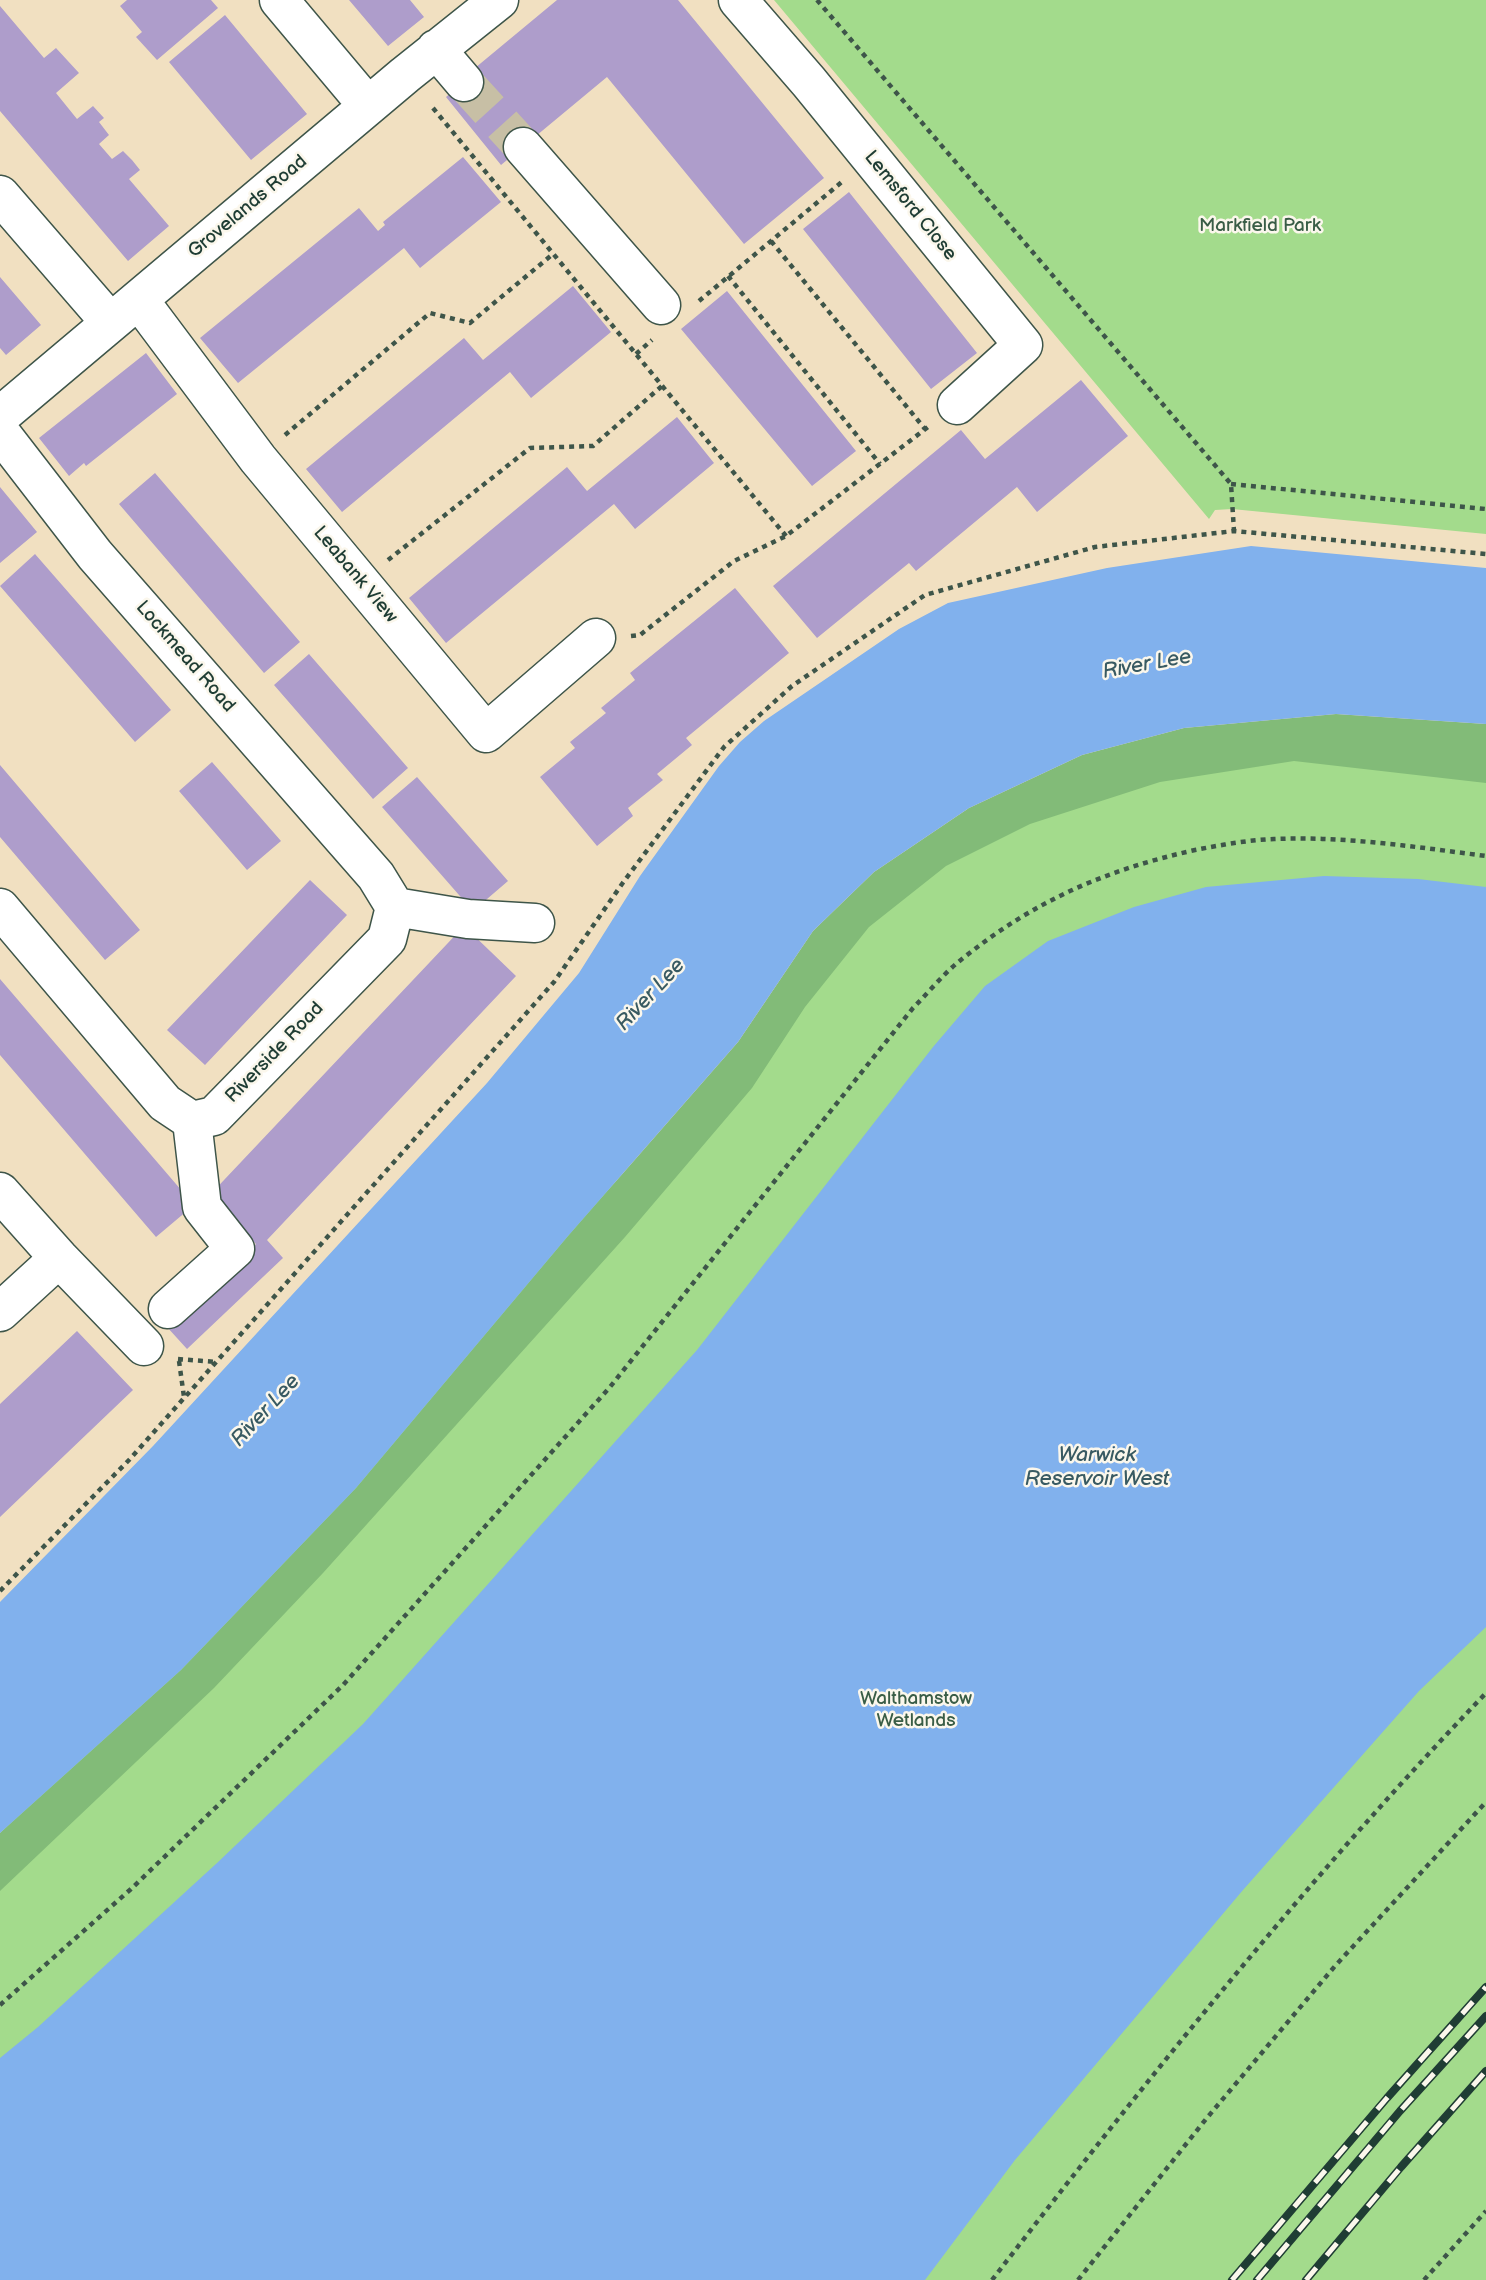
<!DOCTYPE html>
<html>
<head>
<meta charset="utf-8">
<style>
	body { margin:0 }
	canvas { display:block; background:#f1e0c1 }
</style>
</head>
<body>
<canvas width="1486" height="2280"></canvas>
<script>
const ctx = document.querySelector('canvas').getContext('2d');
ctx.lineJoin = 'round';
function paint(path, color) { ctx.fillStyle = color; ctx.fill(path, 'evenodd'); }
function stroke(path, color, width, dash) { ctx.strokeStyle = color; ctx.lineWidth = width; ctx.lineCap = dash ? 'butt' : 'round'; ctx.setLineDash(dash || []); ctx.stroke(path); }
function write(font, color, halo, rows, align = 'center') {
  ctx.font = font + ' "Balsamiq Sans",sans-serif'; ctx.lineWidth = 5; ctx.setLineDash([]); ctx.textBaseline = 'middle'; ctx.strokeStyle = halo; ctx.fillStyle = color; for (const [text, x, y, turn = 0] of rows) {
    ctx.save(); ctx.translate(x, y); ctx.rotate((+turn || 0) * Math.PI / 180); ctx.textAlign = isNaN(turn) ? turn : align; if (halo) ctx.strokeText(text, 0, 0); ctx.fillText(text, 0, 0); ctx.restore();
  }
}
paint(new Path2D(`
	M774 0H1486V534L1232 509 1215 510 1209 519Z
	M1486 724V2280H0V1833L969 808Z`), '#a3db8c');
paint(new Path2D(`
	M1336 714 1486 724V783L1294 761 1160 782 1030 824 946 866 869 927 805 1007 752 1088 625 1237 323 1573 214 1688 0 1891V1833L181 1670 356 1488 568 1236 738 1042 813 931 874 872 969 808 1082 755 1184 728Z`), '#82bb78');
paint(new Path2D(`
	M1251 546 1486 568V724L1336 714 1184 728 1082 755 969 808 874 872 813 931 738 1042 568 1236 356 1488 181 1670 0 1833V1602L153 1446 487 1083 579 973 640 876 719 766 740 742 764 721 899 629 948 603 1107 568Z
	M1324 876 1418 879 1486 887V1627L1419 1691 1243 1890 1015 2160 925 2280H0V2058L38 2027 217 1863 363 1724 697 1350 933 1047 985 986 1048 941 1134 907 1206 887Z`), '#81b1ed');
paint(new Path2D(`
	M127 0H211L218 8 157 60 136 37 142 32 120 6Z
	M349 0H410L424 17 388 46Z
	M557 0H678L824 178 744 244 607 77 501 165 446 97 478 70 475 68Z
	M0 6 44 58 56 48 79 73 56 93 77 119 93 106 104 118 99 122 109 135 99 144 112 159 123 151 132 160 140 170 129 179 169 226 128 261 0 111Z
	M225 15 307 114 251 160 169 62Z
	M463 157 501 202 420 268 404 248 238 383 200 338 359 208 378 231 385 225 383 222Z
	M849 192 977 353 931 389 803 229Z
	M0 277 41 325 6 355 0 348Z
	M573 286 611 332 531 398 510 372 342 512 306 469 464 338 483 360Z
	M727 291 856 451 812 486 681 329Z
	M146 353 177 394 86 466 84 463 69 476 39 438Z
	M1081 380 1128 436 1037 512 1017 487 916 571 909 563 817 638 773 586 961 430 985 459Z
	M677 417 714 463 635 529 614 504 446 643 409 598 567 467 587 491Z
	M155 473 300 642 264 673 119 504Z
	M0 487 37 532 0 563Z
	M35 554 171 710 135 742 0 586Z
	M735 588 789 653 686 738 692 745 657 774 663 780 628 808 633 816 597 846 540 777 575 748 570 742 606 713 601 708 635 680 630 673Z
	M309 654 408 768 373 799 274 685Z
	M212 762 281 841 247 870 179 791Z
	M0 765 140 930 105 960 0 837Z
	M417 777 508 881 473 911 382 807Z
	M310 880 347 915 205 1065 167 1030Z
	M464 926 516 976 267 1240 283 1258 187 1349 167 1327 256 1244 207 1198Z
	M0 979 194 1205 156 1237 0 1055Z
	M77 1331 133 1390 0 1517V1404Z`), '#ae9dcb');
stroke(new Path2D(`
	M464 82 523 147`), '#c7bfa5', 38, [38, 19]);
const minor = new Path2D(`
	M279 0 368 106
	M738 0 809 82 1023 345 957 405
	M436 49 464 82
	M523 147 661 305
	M0 195 110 322
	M139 300 258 459 486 733 596 638
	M0 416 405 75 499 0
	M0 432 95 555 376 876 395 907 387 939 214 1116 192 1121 165 1103 0 908
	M395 907 468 919 535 923
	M0 1192 59 1258 144 1346
	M168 1309 235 1249 202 1207 192 1121
	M0 1312 59 1258`);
stroke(minor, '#3e5549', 41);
stroke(new Path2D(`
	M817 0 1231 484 1234 531
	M433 108 786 536
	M771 241 925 429
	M728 276 880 464
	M699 301 843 181
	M636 354 652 340
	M285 435 430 313 470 323 553 254
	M1231 484 1486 509
	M388 560 530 448 593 446 662 386
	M631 636 640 635 734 561 786 536 928 427
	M178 1359 216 1362
	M179 1361 184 1397
	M0 1591 129 1460 554 982 622 884 724 747 792 686 925 595 1095 547 1234 531 1486 554
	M0 2005 131 1889 343 1685 610 1387 913 1008C929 992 944 973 962 959 1034 901 1105 870 1195 850 1221 845 1248 840 1274 839 1345 836 1416 847 1486 856
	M992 2280C1148 2078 1309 1877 1486 1693
	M1078 2280 1206 2119 1335 1966 1486 1802
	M1424 2280 1486 2211`), '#3e5549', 4.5, [5, 5]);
stroke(minor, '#fff', 38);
const rail = new Path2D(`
	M1232 2280 1387 2098 1486 1987
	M1257 2280 1400 2111 1486 2016
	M1306 2280 1401 2167 1486 2071`);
stroke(rail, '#1f3d34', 8);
stroke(rail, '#fbf7ec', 5, [16]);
write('19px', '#1f3d34', '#fbf7ec', [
	["Lemsford Close",910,206,51],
	["Grovelands Road",248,207,-40],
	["Leabank View",355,575,50],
	["Lockmead Road",185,657,49],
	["Riverside Road",275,1053,-46]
]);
write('19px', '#395d46', '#fbf7ec', [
	["Markfield Park",1260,226],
	["Walthamstow",916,1699],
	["Wetlands",916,1721]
]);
write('italic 21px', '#385a62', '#fbf7ec', [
	["River Lee",1147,665,-10],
	["River Lee",651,995,-47],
	["River Lee",266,1411,-47],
	["Warwick",1097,1456],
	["Reservoir West",1097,1480]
]);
</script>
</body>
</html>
